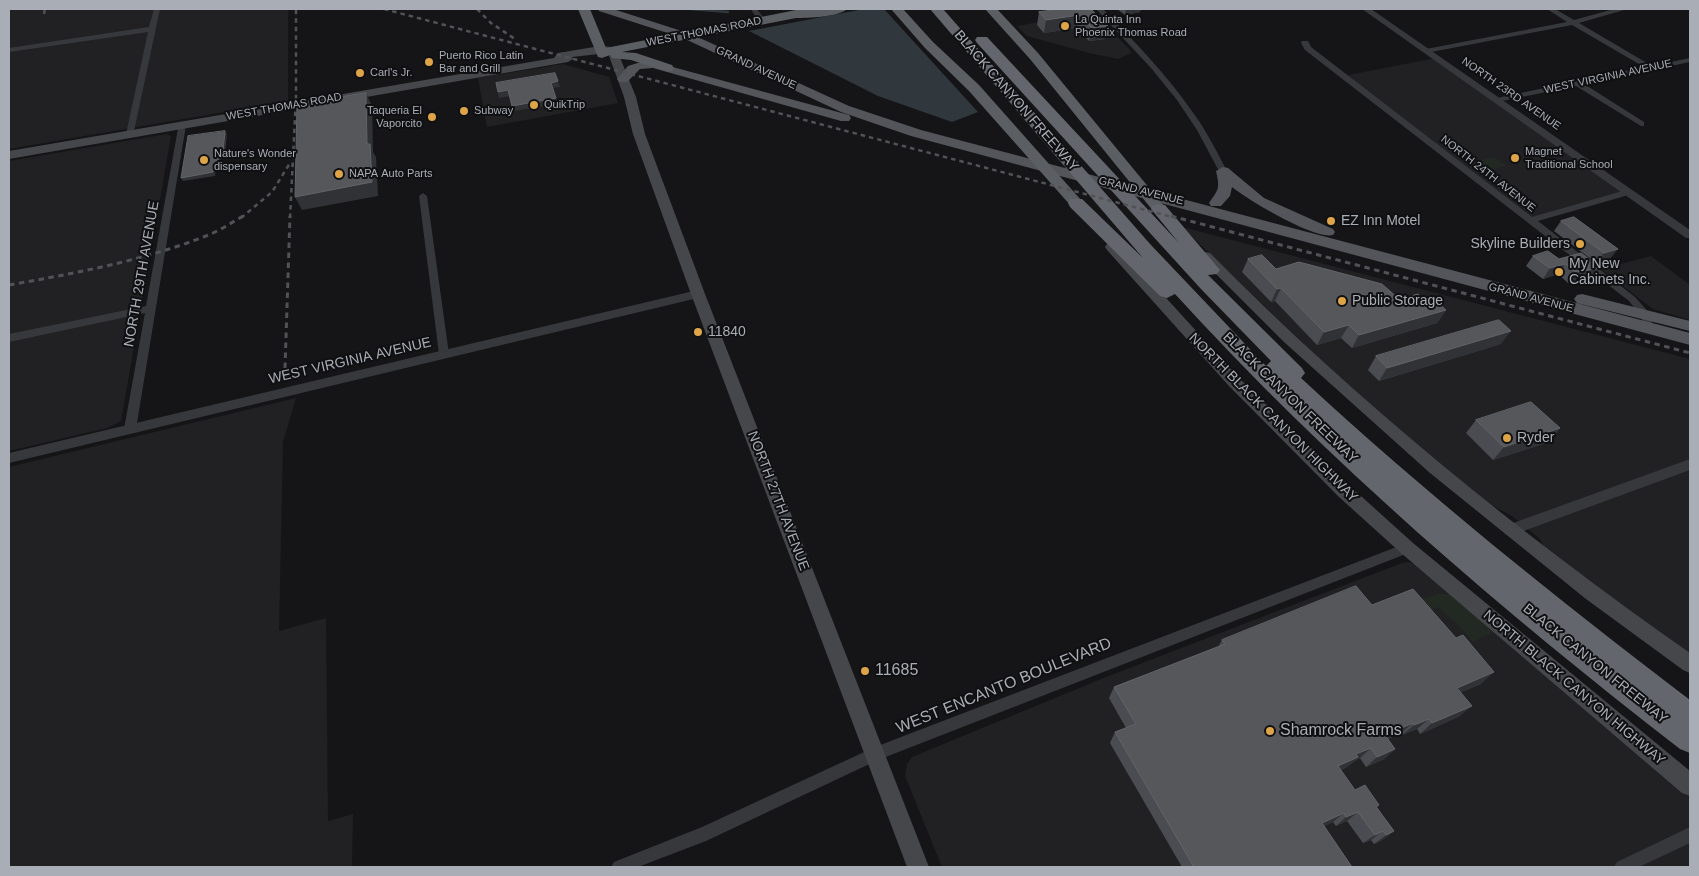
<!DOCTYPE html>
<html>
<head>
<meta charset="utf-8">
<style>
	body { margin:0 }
	#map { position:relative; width:1699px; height:876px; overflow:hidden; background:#151517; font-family:Arial,sans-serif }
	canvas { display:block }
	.frame { position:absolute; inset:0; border:10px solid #a9adb5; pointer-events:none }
</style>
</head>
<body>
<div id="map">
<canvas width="1699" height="876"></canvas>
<div class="frame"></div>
</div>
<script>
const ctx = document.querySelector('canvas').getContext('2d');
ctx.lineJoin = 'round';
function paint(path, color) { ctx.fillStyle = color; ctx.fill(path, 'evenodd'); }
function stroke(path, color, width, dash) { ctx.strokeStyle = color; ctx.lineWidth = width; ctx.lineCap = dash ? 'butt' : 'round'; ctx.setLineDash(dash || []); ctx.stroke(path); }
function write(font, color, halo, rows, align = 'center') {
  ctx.font = font + ' Arial,sans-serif'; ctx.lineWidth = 4; ctx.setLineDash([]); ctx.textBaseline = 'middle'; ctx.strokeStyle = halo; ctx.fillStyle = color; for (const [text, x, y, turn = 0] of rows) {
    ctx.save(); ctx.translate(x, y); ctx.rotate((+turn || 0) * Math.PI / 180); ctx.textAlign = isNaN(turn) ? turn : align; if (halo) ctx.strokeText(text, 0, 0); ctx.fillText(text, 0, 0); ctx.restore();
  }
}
paint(new Path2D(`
	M9 9H288V101L9 149Z
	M1053 9H1090L1130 50 1131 53 1118 59 1089 53 1027 36 1017 26 1061 18Z
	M1436 58 1629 192 1529 221 1343 76Z
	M563 64 609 77 618 103 487 127 478 78Z
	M167 134 171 136 121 421 107 428 9 451V161Z
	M1182 227 1690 359V657L1547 552 1540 539 1512 516 1480 499 1356 394Z
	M1651 256 1690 285V320L1653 309 1601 269Z
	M296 398 283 442 279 631 326 618 328 821 353 814 352 867H9V467Z
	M1409 562 1417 565 1602 721 1690 791V867H942L905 776 907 764 912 757 1106 677 1402 563Z`), '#212124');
paint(new Path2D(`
	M1494 157 1507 166 1480 172 1467 163Z
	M1437 594H1452L1496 631 1473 642 1455 621 1451 620 1439 607 1431 610 1421 597 1427 598Z`), '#222822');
paint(new Path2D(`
	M864 9H884L978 112 952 122 878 96 749 31Z`), '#30383e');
stroke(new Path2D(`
	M690 9 728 12`), '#30383e', 2.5);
paint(new Path2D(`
	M154 9H160L133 136 126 134 148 32 9 52V48L149 27Z
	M751 9H757L766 21 765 23H759Z
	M1096 9H1103C1135 42 1168 76 1194 114 1207 132 1217 152 1227 171L1226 173H1220L1197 130 1177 100 1151 68Z
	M1547 9H1555L1574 20 1614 9H1625L1624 10 1579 23 1652 66 1690 58V62L1584 84 1644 122V126H1641L1576 86 1497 102 1493 100 1497 98 1644 67 1572 25 1426 53 1422 51 1426 49 1567 22Z
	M1302 41H1308L1311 47 1532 217 1626 190H1632V194L1538 221 1635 297 1651 315 1653 328 1652 330H1644L1641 316 1629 301 1305 50 1301 43Z
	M179 123 186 125 136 429 130 433 124 429 145 313 9 342V334L146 306Z
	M423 193 427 196 449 354 444 358 439 354 419 196Z
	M1407 543 1411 544 1413 548 1411 552 878 760 706 841 638 867H611L614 862 702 827 875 747Z
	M1690 827V843L1639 867H1614L1617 862Z`), '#37383b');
paint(new Path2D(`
	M1362 9H1371L1690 230V238H1686Z
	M698 290 702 291 704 294 702 297 9 463V453Z
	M1690 459V470L1510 536 1505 534 1503 530 1505 526Z`), '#37383b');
paint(new Path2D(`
	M600 46 612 47 617 50 636 97 645 134 705 294 929 867H907L691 294 633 134 624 97 608 53 572 57 573 59 568 62 9 159V151L554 58 558 53Z
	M1112 243 1117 244 1239 378 1351 487 1413 543 1690 771V796L1682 793 1401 553 1339 497 1229 386 1107 250 1105 247 1107 244Z
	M1205 252 1210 253C1356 401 1520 534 1690 653V673L1683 670 1586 599 1430 473 1284 342 1198 256 1200 253Z`), '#45474b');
paint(new Path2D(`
	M598 9H613L691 34 849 106 921 130 1690 333V345L911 136 841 112 683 38 599 11Z
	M644 61 658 63 849 115 851 118 849 121H841L653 68 640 69 627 82H619L617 79 628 66Z
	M1223 167 1228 168 1264 198 1333 229 1335 232 1333 235C1315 240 1248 200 1232 187L1230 196 1221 206H1211L1209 203C1219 189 1220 188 1216 171Z
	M1582 294 1690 321V331L1577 303 1574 299 1577 295Z`), '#53555a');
paint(new Path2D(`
	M578 9H590L606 48 796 10 847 9C839 17 808 18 796 18L622 52 636 53 672 65 674 68 672 71 668 72 631 60 612 58 610 55 602 58 598 57Z
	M891 9H903L933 42 979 85 1081 200 1083 203 1081 206H1071L969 91 925 48Z
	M985 9H997L1038 53 1164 206 1166 209 1164 212H1154L1030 59Z`), '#5b5e63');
paint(new Path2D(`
	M930 9H943L1151 245 1266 366 1271 361 1201 289 977 43 975 40 977 37H987L1179 243 1151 209 1153 205 1159 204 1165 205 1220 270 1217 274 1208 275 1302 368 1305 373 1301 378C1425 493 1556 598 1690 700V753L1680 749C1502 611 1327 461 1175 294L1167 298 1160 296 1070 207 1068 203 1070 199H1082L1143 258Z`), '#63666c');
stroke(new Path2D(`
	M384 9 1176 218
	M477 9 491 23 515 39
	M44 14 45 9
	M241 218 272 192 290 163
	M290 218 296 98V9`), '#505256', 2.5, [4.5, 4]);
stroke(new Path2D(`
	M1171 216 1690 353
	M9 285C76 273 142 261 206 236 219 231 231 223 243 216
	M285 368 290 216`), '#505256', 3, [5.5, 4.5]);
paint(new Path2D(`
	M1059 9H1091L1105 39 1089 41 1077 28 1044 33 1037 25 1039 12Z
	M1117 9H1141L1140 12 1125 15Z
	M1574 217 1610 259 1596 263 1554 231 1561 221Z
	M1533 256 1559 259 1601 268 1593 279 1568 283 1558 274 1543 279 1526 266Z
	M1248 259 1276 269 1399 299 1427 302 1446 310 1437 323 1352 348 1341 338 1317 345 1275 301 1271 302 1242 272Z
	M1501 344 1379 381 1368 370 1376 356Z
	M1476 420 1560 428 1549 442 1493 460 1466 433Z
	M1372 605 1481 684 1461 692 1460 716 1420 734 1417 729 1402 735 1401 733 1388 739 1395 749 1384 759 1366 767 1360 758 1356 760 1347 767 1341 770 1355 790 1377 807 1394 831 1382 840 1374 844 1371 840 1363 843 1347 821 1336 826 1333 822 1324 826 1352 867H1182L1110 743 1115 732 1126 728 1109 698 1114 687 1218 647 1222 640Z`), '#4b4c51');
paint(new Path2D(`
	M1126 9H1141L1140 12 1125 15Z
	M1079 15 1077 28 1044 33 1046 20Z
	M1108 26 1105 39 1089 41 1092 28Z
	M558 81 560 87 552 88 551 83Z
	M508 90 510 96 499 98 498 92Z
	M366 93 372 106 373 152 376 157 378 196 302 210 295 197 367 144Z
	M556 98 557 104 514 111 512 106Z
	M225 131 227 134 225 155 221 156 220 164H216L215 176 183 181 181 178 214 161 219 152Z
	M1618 249 1610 259 1596 263 1604 253Z
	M1565 264 1558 274 1543 279 1550 268Z
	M1601 268 1593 279 1568 283 1576 272Z
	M1281 288 1275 301 1271 302 1277 289Z
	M1446 310 1437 323 1352 348 1359 335Z
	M1349 325 1341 338 1317 345 1324 332Z
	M1511 331 1501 344 1379 381 1387 368Z
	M1560 428 1549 442 1493 460 1504 447Z
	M1494 672 1481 684 1445 699 1457 688Z
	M1472 706 1460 716 1420 734 1432 723Z
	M1429 719 1417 729 1402 735 1414 725Z
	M1413 723 1401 733 1374 745 1385 735Z
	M1371 748 1360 758 1356 760 1347 767 1327 776 1338 766 1356 754Z
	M1395 749 1384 759 1366 767 1377 757Z
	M1358 812 1347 821 1336 826 1346 817Z
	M1344 813 1333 822 1312 832 1322 823Z
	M1383 831 1371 840 1363 843 1375 835Z
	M1394 831 1382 840 1374 844 1386 835Z`), '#313235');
const building = new Path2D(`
	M1062 9H1091L1108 26 1092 28 1079 15 1046 20 1039 12Z
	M555 73 558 81 551 83 556 98 512 106 508 90 498 92 496 83Z
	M366 93 367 144H370L372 182 295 197 297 105Z
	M225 131 223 151 219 152 218 160 214 161 213 172 181 178 188 136Z
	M1574 217 1618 249 1604 253 1561 221Z
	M1548 251 1559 259 1581 253 1601 268 1576 272 1565 264 1550 268 1533 256Z
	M1262 255 1276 269 1299 262 1382 284 1399 299 1418 294 1427 302 1435 300 1446 310 1359 335 1349 325 1324 332 1281 288 1277 289 1248 259Z
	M1499 320 1511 331 1387 368 1376 356Z
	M1531 402 1560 428 1504 447 1476 420Z
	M1356 586 1372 605 1413 589 1456 638 1463 635 1494 672 1457 688 1472 706 1432 723 1429 719 1414 725 1413 723 1385 735 1395 749 1377 757 1371 748 1356 754 1358 757 1338 766 1355 790 1365 785 1379 805 1376 807 1394 831 1386 835 1383 831 1375 835 1358 812 1346 817 1344 813 1322 823 1352 867H1194L1115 732 1136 724 1114 687 1225 644 1222 640Z`);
paint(building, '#55575b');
stroke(building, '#626469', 1);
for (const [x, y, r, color] of [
	[1065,26,5,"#dda547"],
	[429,62,5,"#dda547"],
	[360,73,5,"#dda547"],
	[534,105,5,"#dda547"],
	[464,111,5,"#dda547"],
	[432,117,5,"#dda547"],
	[1515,158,5,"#dda547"],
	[204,160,5,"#dda547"],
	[339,174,5,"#dda547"],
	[1331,221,5,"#dda547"],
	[1580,244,5,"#dda547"],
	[1559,272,5,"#dda547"],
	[1342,301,5,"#dda547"],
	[698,332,5,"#dda547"],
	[1507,438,5,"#dda547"],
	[865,671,5,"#dda547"],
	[1270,731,5,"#dda547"]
]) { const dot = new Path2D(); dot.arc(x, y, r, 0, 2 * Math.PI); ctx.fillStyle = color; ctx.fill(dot); stroke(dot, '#101012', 2); }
write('11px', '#a9adb5', '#101012', [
	["La Quinta Inn",1075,20],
	["Phoenix Thomas Road",1075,33],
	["Puerto Rico Latin",439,56],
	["Bar and Grill",439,69],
	["Carl's Jr.",370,73],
	["QuikTrip",544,105],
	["Taqueria El",422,111,"right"],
	["Vaporcito",422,124,"right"],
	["Subway",474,111],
	["Magnet",1525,152],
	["Traditional School",1525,165],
	["Nature's Wonder",214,154],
	["dispensary",214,167],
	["NAPA Auto Parts",349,174]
], 'left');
write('11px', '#a9adb5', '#101012', [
	["WEST THOMAS ROAD",704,32,-11],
	["GRAND AVENUE",756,68,25],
	["WEST VIRGINIA AVENUE",1608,77,-12],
	["NORTH 23RD AVENUE",1511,94,35],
	["WEST THOMAS ROAD",284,107,-10],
	["NORTH 24TH AVENUE",1488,174,38],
	["GRAND AVENUE",1141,191,14],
	["GRAND AVENUE",1531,298,15]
]);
write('14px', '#a9adb5', '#101012', [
	["BLACK CANYON FREEWAY",1016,101,49],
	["NORTH 29TH AVENUE",142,274,-80],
	["WEST VIRGINIA AVENUE",350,361,-13],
	["BLACK CANYON FREEWAY",1290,398,44],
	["NORTH BLACK CANYON HIGHWAY",1273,418,45],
	["NORTH 27TH AVENUE",778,501,69],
	["BLACK CANYON FREEWAY",1595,664,39],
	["NORTH BLACK CANYON HIGHWAY",1574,688,40]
]);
write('14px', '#a9adb5', '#101012', [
	["EZ Inn Motel",1341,221],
	["Skyline Builders",1570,244,"right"],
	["My New",1569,264],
	["Cabinets Inc.",1569,280],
	["Public Storage",1352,301],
	["11840",708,332],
	["Ryder",1517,438]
], 'left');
write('16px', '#a9adb5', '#101012', [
	["11685",875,671],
	["Shamrock Farms",1280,731]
], 'left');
write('16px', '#a9adb5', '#101012', [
	["WEST ENCANTO BOULEVARD",1004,686,-22]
]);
</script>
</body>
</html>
